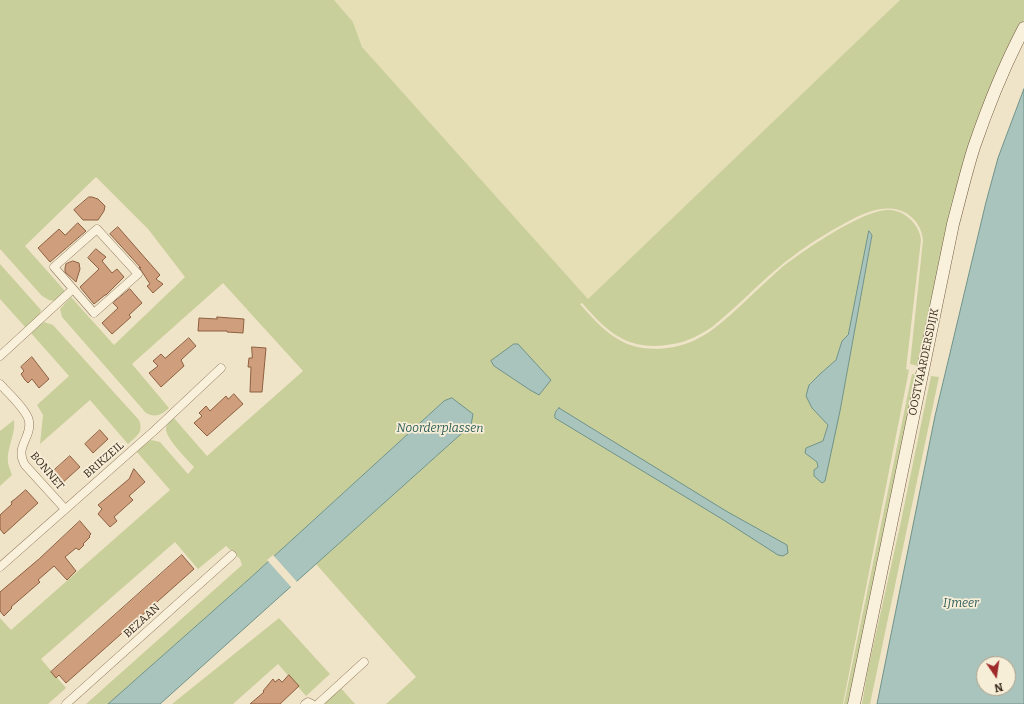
<!DOCTYPE html>
<html>
<head>
<meta charset="utf-8">
<style>
	body { margin:0 }
	#map { position:relative; width:1024px; height:704px; overflow:hidden; background:#f0e4c8; font-family:Bitter,serif }
	canvas { display:block }
	.north { position:absolute; left:976px; top:656px; width:40px; height:40px; box-sizing:border-box; background:#f7eed8; border:1px solid #ada18e; border-radius:50%; rotate:167deg; font-size:11px; font-weight:700; line-height:16px; text-align:center; color:#3d2e20 }
	.north::after { content:''; display:block; margin:auto; width:14px; height:18px; background:#9e2a2b; clip-path:polygon(50% 0,100% 100%,50% 72%,0 100%) }
</style>
</head>
<body>
<div id="map">
<canvas width="1024" height="704"></canvas>
<div class="north">N</div>
</div>
<script>
const ctx = document.querySelector('canvas').getContext('2d');
ctx.lineJoin = 'round';
function paint(path, color) { ctx.fillStyle = color; ctx.fill(path, 'evenodd'); }
function stroke(path, color, width, dash) { ctx.strokeStyle = color; ctx.lineWidth = width; ctx.lineCap = dash ? 'butt' : 'round'; ctx.setLineDash(dash || []); ctx.stroke(path); }
function write(font, color, halo, rows, align = 'center') {
  ctx.font = font + ' Bitter,serif'; ctx.lineWidth = 3.5; ctx.setLineDash([]); ctx.textBaseline = 'middle'; ctx.strokeStyle = halo; ctx.fillStyle = color; for (const [text, x, y, turn = 0] of rows) {
    ctx.save(); ctx.translate(x, y); ctx.rotate((+turn || 0) * Math.PI / 180); ctx.textAlign = isNaN(turn) ? turn : align; if (halo) ctx.strokeText(text, 0, 0); ctx.fillText(text, 0, 0); ctx.restore();
  }
}
paint(new Path2D(`
	M334 0H900L588 299 362 47 353 22Z`), '#e6deb5');
paint(new Path2D(`
	M0 0H334L353 22 362 47 588 299 900 0H1024V20L1000 64 918 366 910 364 923 240C922 229 916 219 906 213 885 201 859 215 840 226 818 238 797 252 778 268 755 287 735 309 712 327 700 335 687 342 673 344 629 352 609 334 582 303L580 304C608 336 628 355 674 347 688 344 701 338 712 330 736 312 757 289 780 269 801 252 862 210 888 210 894 210 901 212 905 215 914 221 920 230 921 240L906 369 909 370 843 704H386L416 677 316 564 471 425 444 401 248 580 108 704H86L242 565 240 559 226 546 198 569 175 542 41 659 66 688 48 704H0V618L11 630 170 490 136 451 151 440 160 442 188 474 194 467C187 459 165 438 166 428 167 424 171 420 173 417L207 456 303 371 223 283 132 364 169 408C161 415 156 418 146 413L62 317 60 309 71 297 114 345 185 277 148 229 96 177 25 246 65 291 54 301 49 300 42 296 0 249ZM870 231 872 236 840 411 818 467 817 462 805 453 806 448 823 441 828 425 822 417 809 384 820 374 836 360 842 341 848 335Z
	M0 264 41 310 40 314 26 328 0 299Z
	M44 322 53 325 139 420C144 432 137 436 128 444L90 400 40 444 43 415 37 405 69 376 31 333Z
	M912 374 916 375 850 704H844Z
	M931 376 939 377 870 704H862L868 669 900 526Z
	M14 420C16 435 6 448 8 463 9 467 11 472 12 475L0 486V431Z
	M279 618 330 674 306 696 278 664 233 704H172Z
	M339 686 355 704H320Z`), '#c9cf9b');
const water = new Path2D(`
	M1024 89V704H877L935 416 986 202 998 158ZM984 664H1008V688H984Z
	M869 231 872 235 840 411 825 481 822 483 814 476V470L818 467 817 462 805 453 806 448 823 441 828 425 812 408 806 396 809 385 820 374 836 360 842 341 848 335Z
	M514 344H518L551 380 539 395 530 390 494 366 491 361Z
	M452 398 473 414 471 425 160 704H108L248 580 444 401Z
	M559 408 726 511 787 545 788 553 783 556 778 555 722 519 555 418C554 414 556 410 559 408Z`);
paint(water, '#a9c4bc');
stroke(water, '#6f938a', 1);
paint(new Path2D(`
	M273 555 298 583 292 588 267 560Z`), '#f0e4c8');
const building = new Path2D(`
	M89 197H92L98 199 105 206 104 211 98 220H83L74 210Z
	M78 223 86 231 50 262 38 248 59 229 65 235Z
	M118 227 160 275 156 279 163 284 153 293 147 286 150 284 139 267 141 268 110 234Z
	M96 249 106 257 102 261 112 273 117 269 124 277 106 295H105L94 304 80 287 99 269 88 258Z
	M73 261 79 263 80 269 76 282 65 272V268L66 264Z
	M130 289 142 303 129 315 131 317 112 334 102 323 118 308 113 303Z
	M217 317 244 319 243 333 227 332V331H198L199 318 217 319Z
	M189 338 196 346 181 360 184 366 161 387 149 373 158 366 153 361 161 354 165 358Z
	M252 347 266 348 262 392H250L251 367H248L249 358H252Z
	M32 357 49 379 39 388 32 379 28 383 25 380 21 374 24 371 21 367Z
	M234 394 243 404 207 436 194 423 202 416 199 413 206 406 210 411 226 396 228 399Z
	M100 430 108 439 93 453 85 444Z
	M70 456 80 467 60 485 50 474Z
	M134 469 145 482 129 496 133 500 114 517 117 521 110 527 98 514 102 509 98 505 129 479Z
	M26 490 38 503 4 534 0 529V515L12 504 11 502 15 499Z
	M80 521 91 534 89 536 90 537 83 544 84 545 79 550 76 548 65 557 76 571 67 580 54 566 38 580 40 582 11 607 12 608 4 616 0 611V592L39 559Z
	M182 555 194 569 66 683 59 675 56 678 51 672Z
	M289 675 299 686 280 704H250L264 692 263 691 273 679 275 682 279 679 282 682Z`);
paint(building, '#cf9f7d');
stroke(building, '#8d5f41', 1);
const street = new Path2D(`
	M97 229 138 274 94 313 54 267Z
	M0 356 73 289
	M0 384C8 393 27 410 29 421 32 438 14 447 25 465L65 509
	M0 567 155 430 221 368
	M66 704 232 555
	M305 704 308 702 312 704
	M318 704 364 662`);
const secondary = new Path2D(`
	M854 704 953 224C960 198 966 172 974 147 988 106 1004 66 1024 28`);
stroke(street, '#8d765c', 9);
stroke(secondary, '#6f573f', 13);
stroke(street, '#faf1dc', 8);
stroke(secondary, '#faf1dc', 12);
write('11px', '#3d2e20', '#f7eed8', [
	["OOSTVAARDERSDIJK",924,362,-78],
	["BRIKZEIL",104,460,-41],
	["BONNET",47,471,50],
	["BEZAAN",142,621,-42]
]);
write('italic 12px', '#2f5d5a', '#f7eed8', [
	["Noorderplassen",440,429],
	["IJmeer",961,604]
]);
</script>
</body>
</html>
